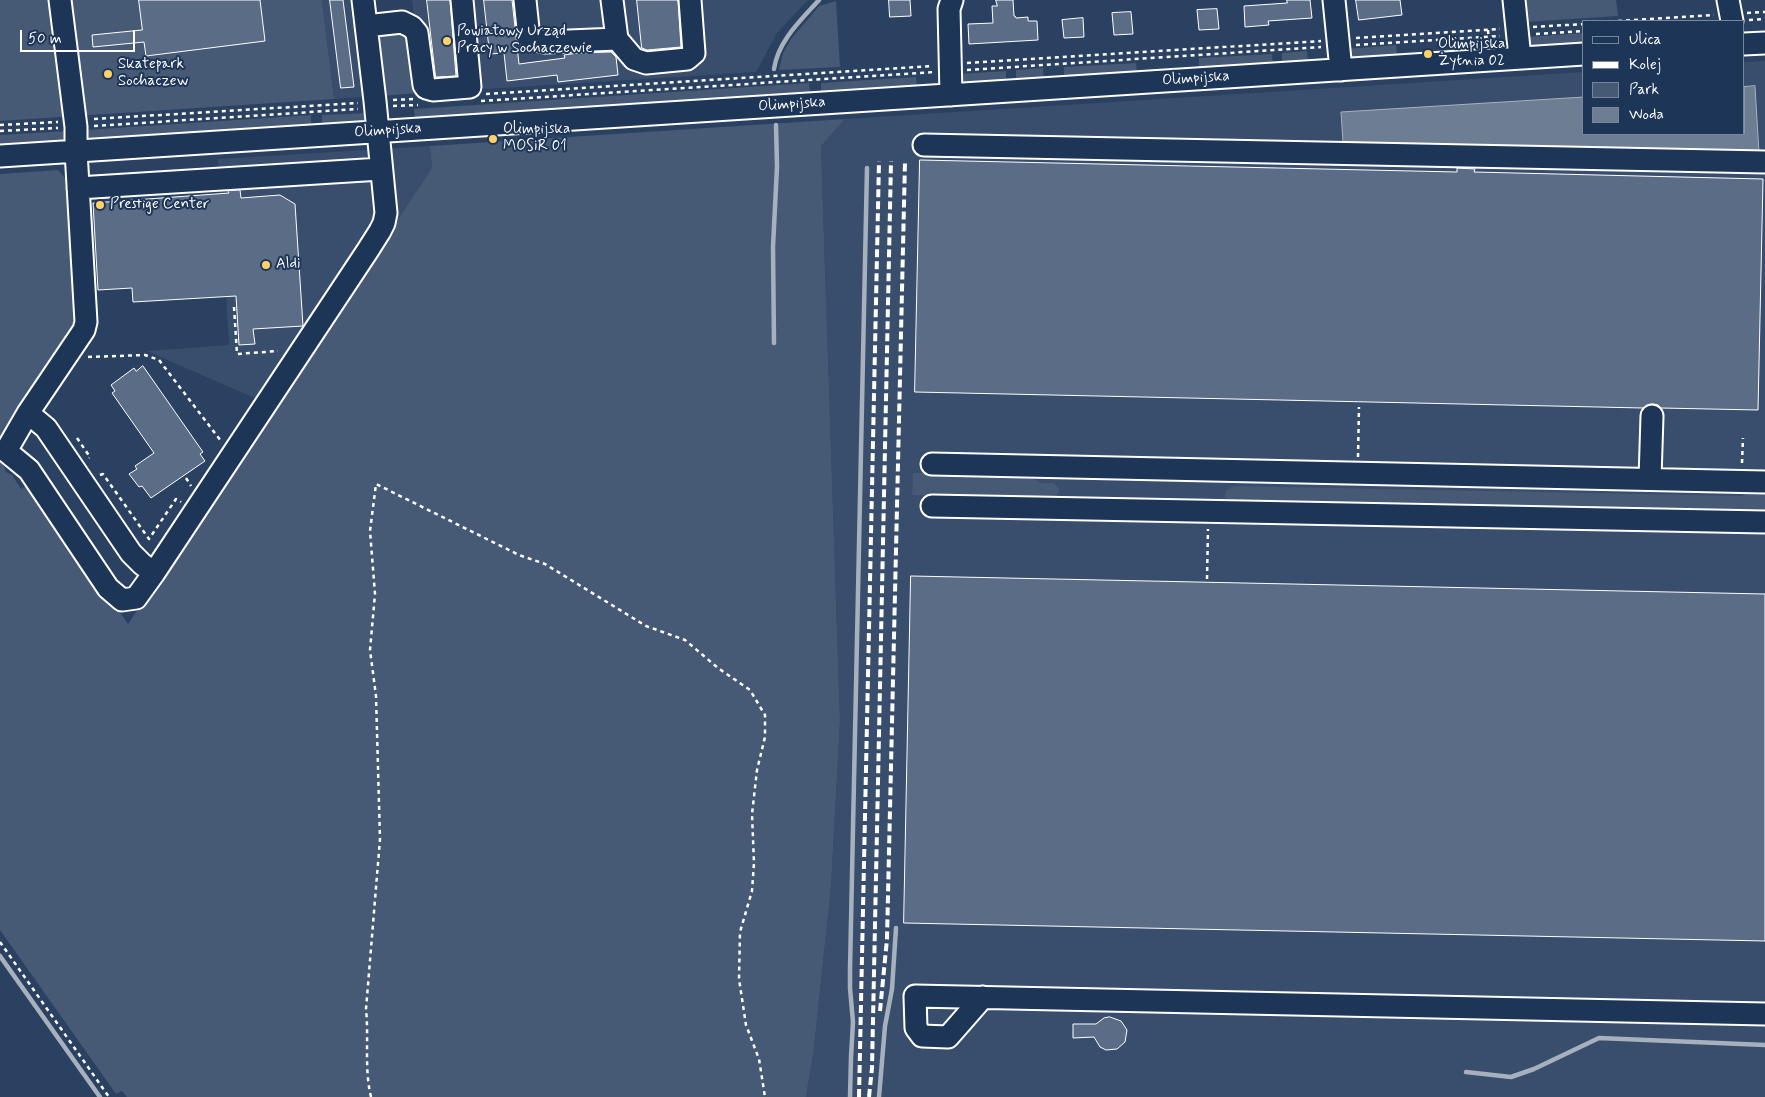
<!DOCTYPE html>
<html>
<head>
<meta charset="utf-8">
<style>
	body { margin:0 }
	#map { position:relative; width:1765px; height:1097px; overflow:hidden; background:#2a4161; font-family:Mynerve,sans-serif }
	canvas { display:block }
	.legend { position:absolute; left:1582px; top:20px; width:162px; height:115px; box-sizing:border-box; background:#1d3557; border:1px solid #77869a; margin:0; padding:6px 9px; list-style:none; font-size:15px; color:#fff }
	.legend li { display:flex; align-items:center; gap:10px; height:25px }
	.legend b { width:25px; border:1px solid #77869a }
	.scale { position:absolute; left:20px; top:30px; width:115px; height:22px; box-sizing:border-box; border:2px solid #fff; border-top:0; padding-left:6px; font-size:15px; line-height:18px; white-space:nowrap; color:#fff; -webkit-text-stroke:4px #1d3557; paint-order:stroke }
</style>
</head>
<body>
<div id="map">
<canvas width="1765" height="1097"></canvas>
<ul class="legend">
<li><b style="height:6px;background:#1d3557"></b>Ulica</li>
<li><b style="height:6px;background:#fff"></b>Kolej</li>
<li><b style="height:14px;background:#465975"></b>Park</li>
<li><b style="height:14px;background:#6d7d92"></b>Woda</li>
</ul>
<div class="scale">50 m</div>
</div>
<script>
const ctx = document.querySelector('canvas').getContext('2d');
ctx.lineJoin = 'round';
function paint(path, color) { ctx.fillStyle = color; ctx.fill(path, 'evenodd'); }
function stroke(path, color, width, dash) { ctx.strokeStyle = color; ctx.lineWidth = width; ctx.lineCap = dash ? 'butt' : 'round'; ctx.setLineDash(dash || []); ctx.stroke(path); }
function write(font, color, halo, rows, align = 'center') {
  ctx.font = font + ' Mynerve,sans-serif'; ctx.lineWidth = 4; ctx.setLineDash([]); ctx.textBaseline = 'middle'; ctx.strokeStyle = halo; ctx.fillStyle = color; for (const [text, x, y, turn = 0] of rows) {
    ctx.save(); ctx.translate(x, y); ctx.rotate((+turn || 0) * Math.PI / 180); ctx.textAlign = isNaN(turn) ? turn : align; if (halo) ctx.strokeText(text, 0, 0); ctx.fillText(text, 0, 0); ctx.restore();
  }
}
paint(new Path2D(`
	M322 0H350L362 97 334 99Z
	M412 0H808L777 33 756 72 422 93Z
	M1765 61V1097H806L814 1048 831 887 840 721 821 146 845 119 1584 72V134H1744V62Z
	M430 146 432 168 273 406 147 351 229 345 218 159Z`), '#394e6c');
paint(new Path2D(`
	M0 0H322L334 99 0 121Z
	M1524 0H1616L1618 16 1526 22Z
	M836 1 840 67 779 70 783 53 791 39 819 6Z
	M376 32 409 33 417 93 382 96Z
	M1584 33V45L1534 47 1526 37Z
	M1483 41 1484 51 1449 53 1448 43Z
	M1396 45 1397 57 1355 59 1348 54 1346 49Z
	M1307 51 1308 62 1282 64V53Z
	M1272 54 1273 65 1199 69V58Z
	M1136 63 1137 73 1064 78V67Z
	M1043 68 1044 79 1016 81V70Z
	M1006 71V82L967 84 960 78 958 74Z
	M916 77 917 87 821 93V83Z
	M809 83 810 94 415 120 414 109Z
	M367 113 364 121 360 123 322 126V115Z
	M311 115V127L94 140 86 135 85 130Z
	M845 119 821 146 840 721 831 887 814 1048 806 1097H127L122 1091 116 1094 0 930V455L6 472 12 475 21 489 30 484 128 624 432 168 430 146Z
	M68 131 65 138 58 143 0 147V135Z
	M58 170 69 182 76 315 71 338 0 439V174Z
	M913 473 1026 475 1041 483H1053L1059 488V493L1052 498 912 495Z
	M1233 486 1743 496 1744 491H1765V514L1231 502 1225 497 1226 491Z`), '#465975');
const water = new Path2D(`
	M1755 86 1759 153 1343 142 1341 112 1584 97V134H1744V87Z`);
paint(water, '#6d7d92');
stroke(water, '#a7b1be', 1);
stroke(new Path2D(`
	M774 69C778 41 801 20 819 0
	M774 343 773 247 777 167 776 125
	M0 956 100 1097
	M1466 1072 1511 1077 1534 1069 1599 1038 1765 1045
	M850 1097 851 1057 853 1022 850 988V969L867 168
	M879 1097 885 1026 892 989 896 928`), '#a7b1be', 4.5);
const building = new Path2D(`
	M139 0H260L265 41 146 56 144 42 93 47 92 35 142 30Z
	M330 0H343L354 87 341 88Z
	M427 0H450L456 76 436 77Z
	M484 0H512L519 64 565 58 564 55 578 53 611 52 616 57 618 75 558 82 557 75 507 81 504 53 490 54Z
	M637 0H678L681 47 647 50 642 48Z
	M889 0H910L911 16 890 17Z
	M996 0H1013L1014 16H1015L1016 18 1028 17V21H1037L1038 40 969 44 968 24 993 23 992 6H997Z
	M1287 0H1310L1312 18 1268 21 1269 25 1245 27 1244 6 1287 3Z
	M1356 0H1400L1402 15 1359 20Z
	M1217 9 1219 29 1199 30 1197 10Z
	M1131 12 1133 34 1114 35 1112 13Z
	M1083 18 1084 37 1064 38 1062 20Z
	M920 160 1457 172V168L1475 169 1474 172 1763 179 1758 410 1661 408 1658 405 1652 404 1643 408 915 392Z
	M240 190 241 198 280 195 295 204 303 326 253 329 255 344 239 345 236 296 133 302 132 288 98 290 93 203 229 193 228 191Z
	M143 366 203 452 200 454 205 461 151 498 142 486 139 487 129 474 137 469 135 466 154 453 112 393 115 391 111 385 134 368 136 371Z
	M911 576 1765 594V941L904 923Z
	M1110 1017 1121 1021 1127 1030 1125 1042 1117 1049 1106 1050 1100 1047 1094 1037 1073 1038V1024H1096L1104 1018Z`);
paint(building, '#5b6c86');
stroke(building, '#fff', 1);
const minor = new Path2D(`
	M60 0 76 127V151L86 322 84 330 28 413 6 451 29 470 108 588 122 600 136 598 154 573
	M525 0 529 38 545 42 617 39
	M612 0 617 39 634 59 646 63 687 59 694 53 690 0
	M1334 0 1341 70
	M1514 0 1520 58
	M1728 0 1732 21
	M366 26 402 22 412 27 417 33 424 85 426 88 433 90 470 87 462 0
	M1744 44 1765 43
	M951 95 949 9 952 0
	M924 145 1765 162
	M0 156 1584 54
	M78 188 381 169
	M28 413 46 428 131 553 142 564 154 573 368 250 380 231 384 223 386 213 375 101 363 0
	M932 464 1765 482
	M1650 479 1652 416
	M932 506 1765 522
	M983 997 948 1037 922 1036 916 1028 915 996 1765 1014`);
stroke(minor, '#fff', 25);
stroke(new Path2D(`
	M1747 13 1765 12
	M1749 20 1765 19
	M1618 21 1714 15
	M1533 27 1584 24
	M1488 30 1489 43
	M1536 34 1584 31
	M1356 38 1500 29
	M1356 45 1500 36
	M967 63 1321 41
	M967 70 1321 47
	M486 94 932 66
	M393 100 413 99
	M481 101 934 72
	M393 106 418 105
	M94 119 358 103
	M0 125 58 122
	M94 126 358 109
	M0 131 58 128
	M234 307 237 354 278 351
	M88 357 145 355 159 360 221 441
	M77 438 90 457 89 458
	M1358 457 1359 407
	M1742 463 1743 438
	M100 475 103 474 149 539 176 499 181 502
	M186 478 191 486
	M1207 579 1208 529
	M0 942 109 1097
	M371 1097C364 1068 369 1038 366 1009L380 839 376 696 370 650 375 594 370 531 376 484 519 555 545 564 646 626 685 640 718 668 750 690 765 715V737L757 770 752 814 754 863 752 891 740 932 739 979 746 1025 759 1059 765 1097`), '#fff', 2.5, [4, 4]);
stroke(minor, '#1d3557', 21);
stroke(new Path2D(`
	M880 1011 887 939 905 161
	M859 1097 879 161
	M869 1097 872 1068 891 161`), '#fff', 4, [8, 4]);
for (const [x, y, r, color] of [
	[447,41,5,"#ffd166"],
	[1428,54,5,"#ffd166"],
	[108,74,5,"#ffd166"],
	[493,139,5,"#ffd166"],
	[100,205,5,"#ffd166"],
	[266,265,5,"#ffd166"]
]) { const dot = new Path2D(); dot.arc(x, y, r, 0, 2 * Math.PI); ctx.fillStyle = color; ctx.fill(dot); stroke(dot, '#1d3557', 2); }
write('15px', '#fff', '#1d3557', [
	["Powiatowy Urząd",457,32],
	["Pracy w Sochaczewie",457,49],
	["Olimpijska",1438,45],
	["Żytnia 02",1438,62],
	["Skatepark",118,65],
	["Sochaczew",118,82],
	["Olimpijska",503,130],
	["MOSiR 01",503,147],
	["Prestige Center",110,205],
	["Aldi",276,265]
], 'left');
write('15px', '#fff', '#1d3557', [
	["Olimpijska",1196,79,-4],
	["Olimpijska",792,105,-4],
	["Olimpijska",388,131,-4]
]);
</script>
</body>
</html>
